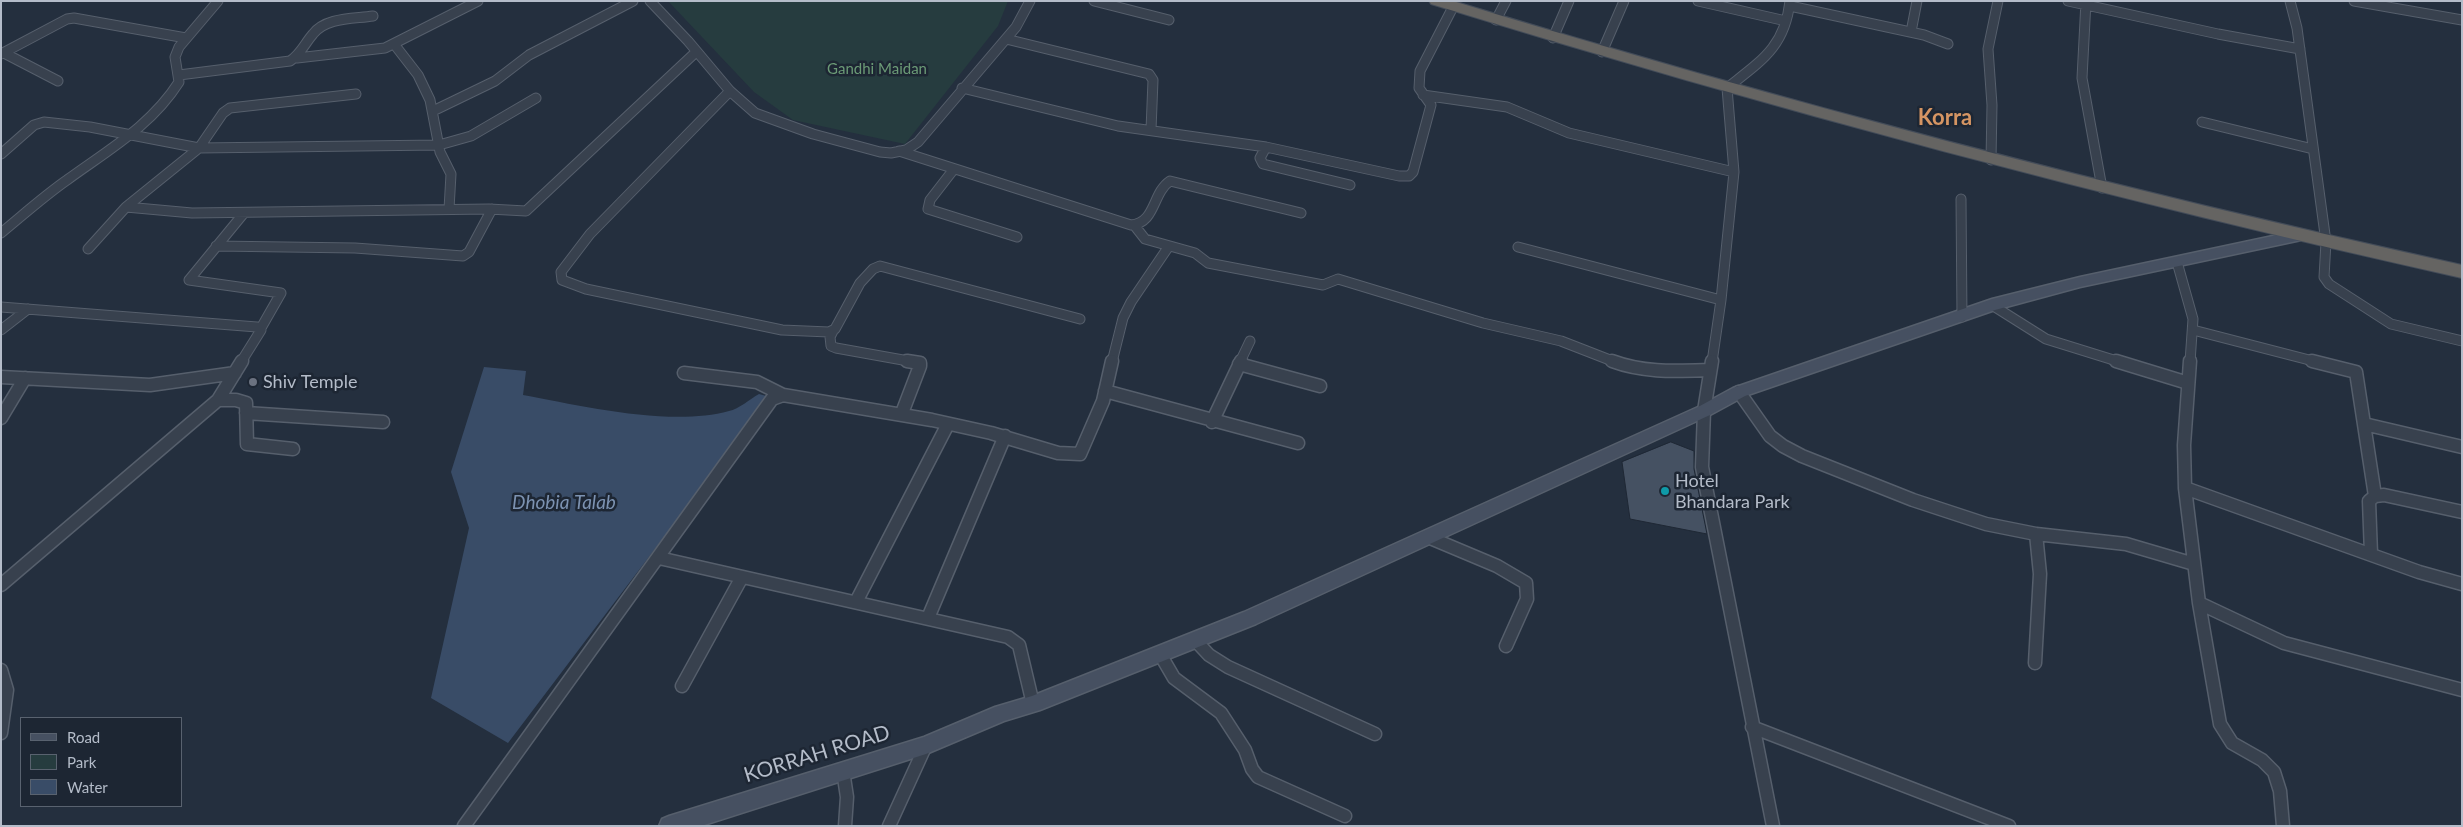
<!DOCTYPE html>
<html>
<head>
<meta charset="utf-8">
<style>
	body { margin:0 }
	#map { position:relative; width:2463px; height:827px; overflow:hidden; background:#242f3e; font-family:Lato,sans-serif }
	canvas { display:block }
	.frame { position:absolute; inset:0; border:2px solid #b4bcc9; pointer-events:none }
	.legend { position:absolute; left:20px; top:717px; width:162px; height:90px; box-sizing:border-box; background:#1d2633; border:1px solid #59626f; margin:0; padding:6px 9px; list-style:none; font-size:15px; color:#b4bcc9 }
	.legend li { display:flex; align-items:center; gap:10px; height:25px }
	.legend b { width:25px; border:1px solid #59626f }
</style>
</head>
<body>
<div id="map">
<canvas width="2463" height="827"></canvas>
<div class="frame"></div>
<ul class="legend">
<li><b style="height:6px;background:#465061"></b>Road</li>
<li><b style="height:14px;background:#263c3f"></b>Park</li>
<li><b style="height:14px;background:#394c67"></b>Water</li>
</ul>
</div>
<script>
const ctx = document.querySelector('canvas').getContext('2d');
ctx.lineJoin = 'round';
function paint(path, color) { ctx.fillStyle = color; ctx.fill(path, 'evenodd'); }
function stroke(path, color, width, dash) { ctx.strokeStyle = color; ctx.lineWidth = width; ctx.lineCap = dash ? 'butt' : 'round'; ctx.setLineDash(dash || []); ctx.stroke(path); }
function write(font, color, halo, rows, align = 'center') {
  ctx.font = font + ' Lato,sans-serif'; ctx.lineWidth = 5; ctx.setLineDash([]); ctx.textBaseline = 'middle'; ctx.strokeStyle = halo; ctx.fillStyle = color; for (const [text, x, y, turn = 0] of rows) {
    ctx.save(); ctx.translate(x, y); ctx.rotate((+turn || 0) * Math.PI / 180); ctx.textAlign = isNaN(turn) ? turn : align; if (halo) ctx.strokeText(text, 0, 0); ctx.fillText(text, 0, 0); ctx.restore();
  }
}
paint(new Path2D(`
	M668 1H1008L998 26 905 144 793 120 754 92Z`), '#263c3f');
paint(new Path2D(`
	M484 367 526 371 523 395C582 406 671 427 729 411 739 409 750 399 759 394L770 397 508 743 431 698 469 528 451 472Z`), '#394c67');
const building = new Path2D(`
	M1671 442 1694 451V469L1707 534 1630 519 1622 462Z`);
paint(building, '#455162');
stroke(building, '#1f2835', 1);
const minorFar1 = new Path2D(`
	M650 1 688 41 730 91 755 113 813 134 880 152 891 153 906 150 918 142 1016 27 1030 1
	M1094 1 1169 20
	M1698 1 1786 21
	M2068 1 2218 34 2300 49
	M2086 1 2082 78 2102 188
	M2290 1 2297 28 2326 242 2324 277 2329 284 2391 324 2462 341
	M2354 1 2462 20
	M1790 6 1924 35 1948 44
	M1496 20 1506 1
	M1911 32 1917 1
	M1553 38 1569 1
	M1006 39 1149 74 1153 80 1151 130
	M394 44 418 75 430 100 440 152 451 174 449 209
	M1602 52 1624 1
	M4 53 58 81
	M1 54 67 19 74 18 186 38
	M297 58 385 48 478 1
	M179 75 290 61C301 54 305 43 313 34 326 17 354 19 373 16
	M962 88 1118 126 1266 147 1399 176H1409L1413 172 1431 105 1419 88 1420 71 1453 7
	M730 91 590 234 561 272 562 280 586 289 782 330 829 332 835 329 860 283 873 269 880 266 1080 319
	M1423 95 1507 107 1569 133 1734 172
	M433 111 495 81 529 55 633 1
	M2202 122 2313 149
	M1266 147 1260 158 1263 164 1350 185
	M899 151 1131 225C1156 223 1152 193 1170 181L1301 213
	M1 154 34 125 44 122 90 127 199 148 439 145 471 136 536 98
	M1991 160 1992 105 1988 49 1998 1
	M954 169 930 200 928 209 1017 237
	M1961 199 1962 317
	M126 207 192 213 489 209 526 211 696 52
	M1134 225 1145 239 1195 253 1208 263 1323 285 1338 279 1483 323 1561 341 1615 362
	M1 233C23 215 44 196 67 180 108 150 151 126 179 82L175 57 179 47 218 1
	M216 246 355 248 463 256 469 252 492 209
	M1518 247 1721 300
	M88 249 126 207 199 148 223 113 230 108 356 94
	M2177 262 2193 319 2190 362
	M189 280 281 293 261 328
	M189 280 244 213
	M1992 305 2046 339 2120 362
	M1 307 257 327 261 330 241 362
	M1 330 28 309
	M2193 330 2317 362
	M833 331 830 337 831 346 836 348 914 362
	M1112 362 1123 318 1131 302 1169 246
	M1240 362 1250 341
	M1712 362 1721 300 1734 172 1727 88C1761 61 1785 47 1790 1`);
const minor = new Path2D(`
	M1612 361C1644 373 1676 371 1710 370
	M1712 361 1704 411 1702 467 1773 826
	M2116 361 2188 383
	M2190 361 2184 445 2185 488 2199 603 2220 724 2232 743 2262 760 2274 772 2280 791 2283 826
	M2312 361 2356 372 2375 496
	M1239 364 1320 386
	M684 373 757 382 783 395
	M1 377 150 385 235 373
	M1105 391 1298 443
	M1739 392 1770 436 1783 446 1802 456 1913 500 1986 524 2036 534 2126 544 2194 564
	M218 400H236L246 403 247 444 293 449
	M246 413 383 422
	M902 413 920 366V363L907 361
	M1 418 25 378
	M1212 422 1241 361
	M2364 424 2462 447
	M2185 488 2419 572 2462 584
	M1428 537 1497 566 1526 583 1527 599 1506 646
	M2371 554 2369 501 2375 496 2384 495 2462 512
	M659 558 1008 637 1019 645 1033 704
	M1 585 218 400 242 361
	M856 602 948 424
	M2199 603 2284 643 2462 690
	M928 618 1005 436
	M1195 640 1209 655 1228 667 1375 734
	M1160 654 1174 678 1221 713 1245 750 1252 769 1258 777 1345 816
	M2035 663 2040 574 2036 534
	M1 670 7 690 1 733
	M682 686 742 577
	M1752 727 2009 826
	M843 771 847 797 845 826
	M464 826 772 399 783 395 932 420 991 433 1058 453 1080 454 1103 401 1112 361
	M889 826 926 745`);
const secondary = new Path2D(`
	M2301 230 2306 231 2308 235 2306 239 2080 287 1995 310 1745 396 1710 415 1256 624 1040 710 1004 721 926 754 701 826H659L662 819 669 816 924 737 995 707 1032 696 1244 612 1698 407 1733 388 1992 299 2080 277Z`);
const trunk = new Path2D(`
	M1429 1H1453C1786 103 2122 190 2462 265V278C2114 200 1771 109 1431 4Z`);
stroke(minorFar1, '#565f6c', 11);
stroke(minor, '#565f6c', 15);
stroke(secondary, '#565f6c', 3);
stroke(trunk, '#434c59', 2);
stroke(minorFar1, '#38414e', 9);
stroke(minor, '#38414e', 12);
paint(secondary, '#465061');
paint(trunk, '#656462');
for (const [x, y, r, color] of [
	[253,382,5,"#6b7280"],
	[1665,491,5,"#0f9aa8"]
]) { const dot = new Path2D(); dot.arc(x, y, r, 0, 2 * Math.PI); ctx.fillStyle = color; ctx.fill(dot); stroke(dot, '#1d2633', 2); }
write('15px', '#6b9a76', '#1d2633', [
	["Gandhi Maidan",877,69]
]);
write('18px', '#b4bcc9', '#1d2633', [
	["Shiv Temple",263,382],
	["Hotel",1675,481],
	["Bhandara Park",1675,502]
], 'left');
write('italic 19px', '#7c92b1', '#1d2633', [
	["Dhobia Talab",564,503]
]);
write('21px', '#b4bcc9', '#1d2633', [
	["KORRAH ROAD",817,754,-17]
]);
write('bold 22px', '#d59563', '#1d2633', [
	["Korra",1945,118]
]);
</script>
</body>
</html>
